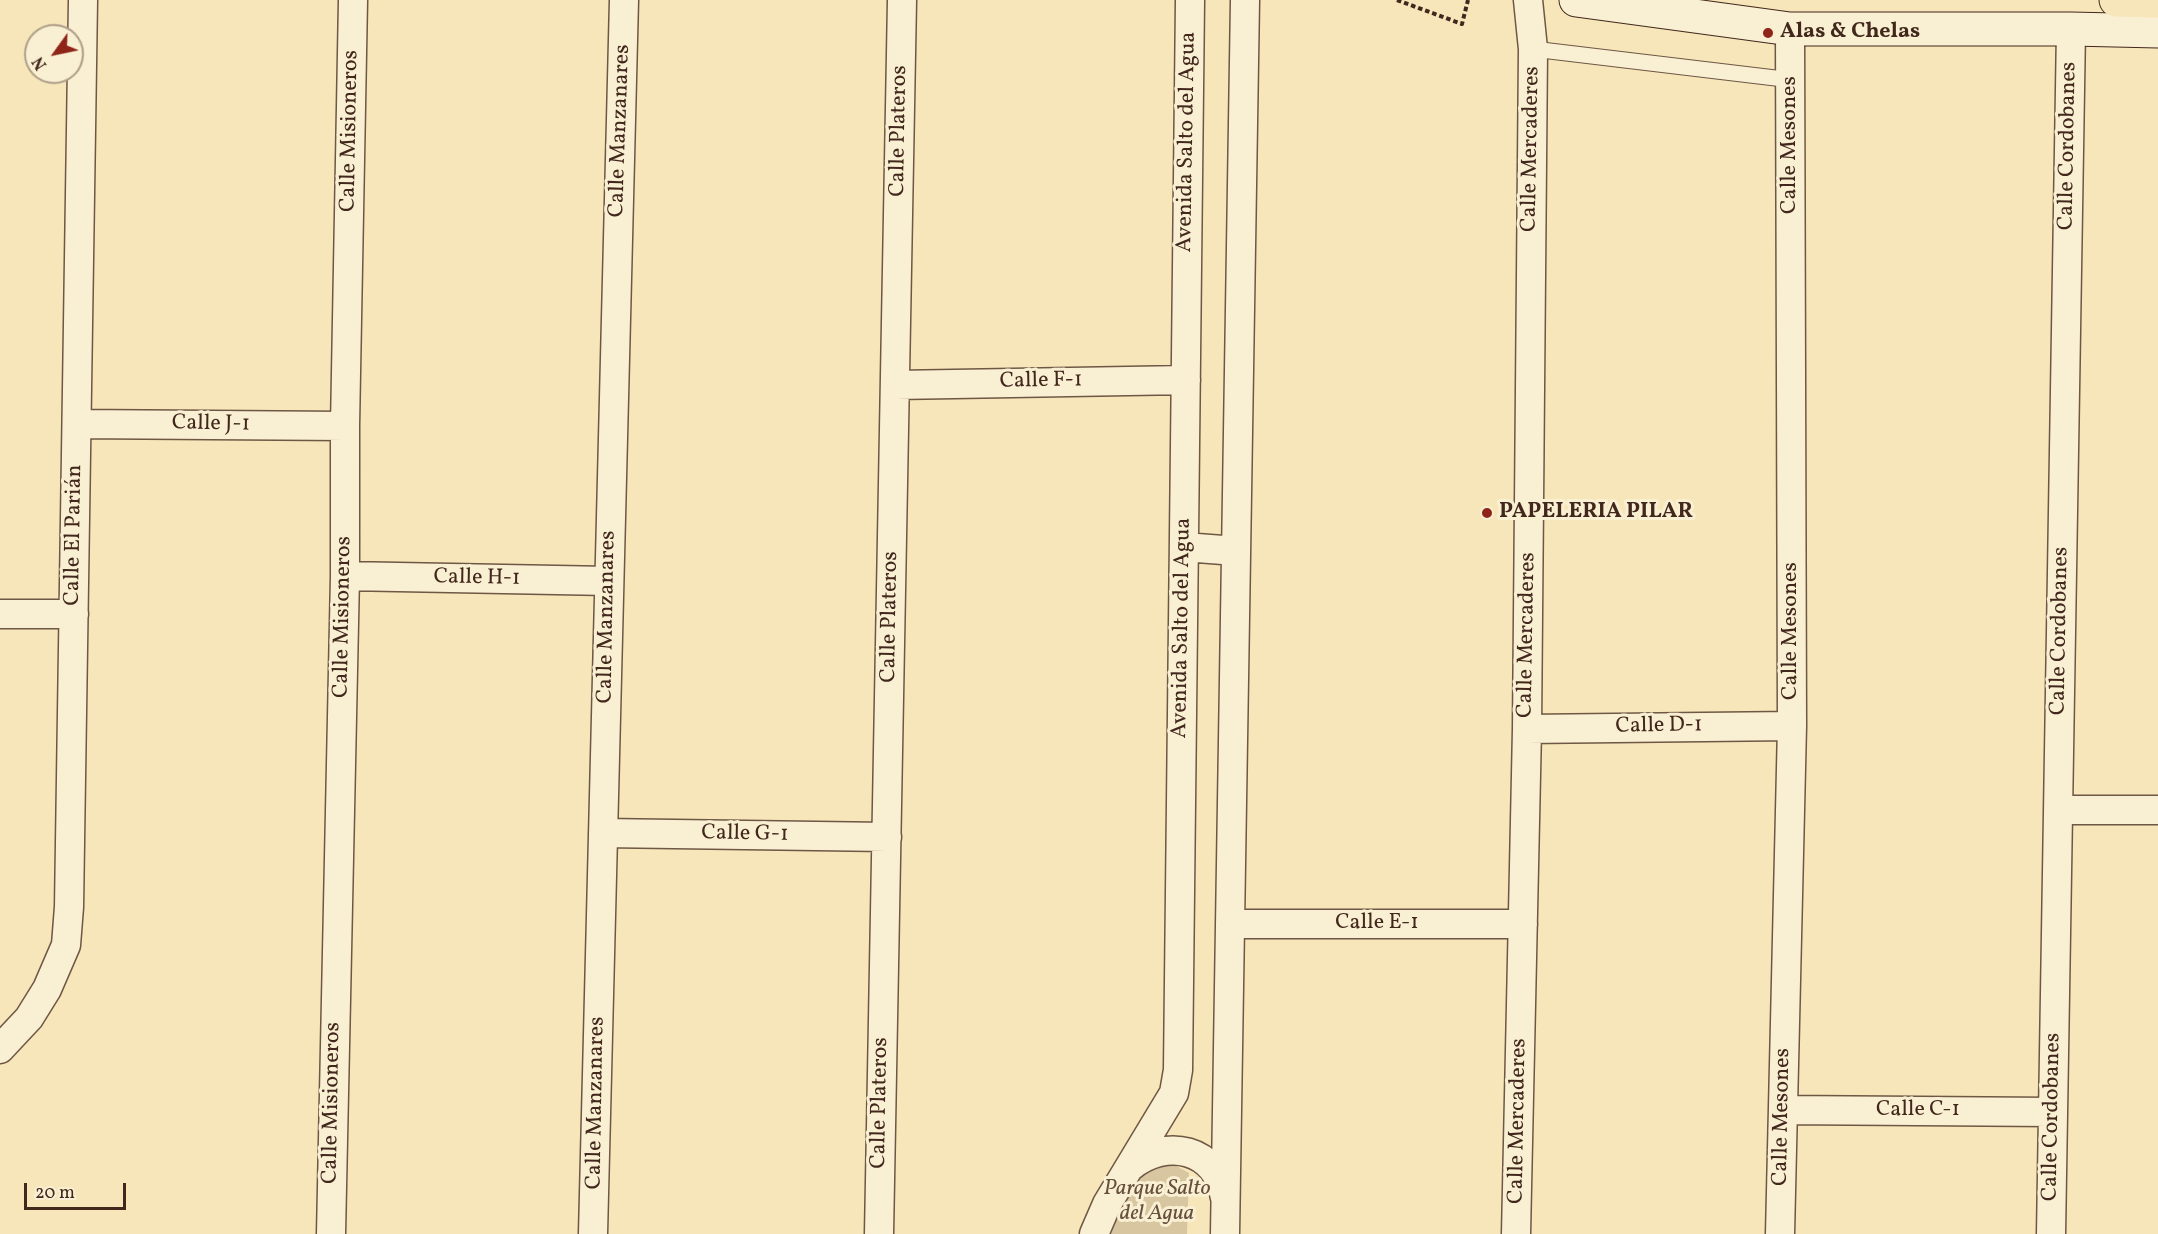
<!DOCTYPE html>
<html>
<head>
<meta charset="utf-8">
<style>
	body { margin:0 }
	#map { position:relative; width:2158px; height:1234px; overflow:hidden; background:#f6e6ba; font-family:Vollkorn,serif }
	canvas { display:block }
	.north { position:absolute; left:24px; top:24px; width:60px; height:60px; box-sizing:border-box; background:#f9efd2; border:2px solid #af9f89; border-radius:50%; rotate:237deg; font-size:16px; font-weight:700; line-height:24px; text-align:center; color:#41271c }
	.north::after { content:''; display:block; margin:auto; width:21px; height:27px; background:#8f2418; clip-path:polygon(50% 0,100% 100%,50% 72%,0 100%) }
	.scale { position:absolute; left:24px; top:1183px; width:102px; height:27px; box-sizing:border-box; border:3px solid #41271c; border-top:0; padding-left:8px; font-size:18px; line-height:21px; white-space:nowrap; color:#41271c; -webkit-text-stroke:4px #f9efd2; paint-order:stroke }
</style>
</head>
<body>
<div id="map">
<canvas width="2158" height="1234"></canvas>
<div class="north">N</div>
<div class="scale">20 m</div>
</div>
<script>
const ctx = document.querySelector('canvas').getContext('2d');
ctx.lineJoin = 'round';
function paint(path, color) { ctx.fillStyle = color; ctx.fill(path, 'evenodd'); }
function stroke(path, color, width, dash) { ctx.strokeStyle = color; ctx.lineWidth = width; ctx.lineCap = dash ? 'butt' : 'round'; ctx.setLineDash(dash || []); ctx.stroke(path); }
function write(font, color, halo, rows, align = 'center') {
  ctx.font = font + ' Vollkorn,serif'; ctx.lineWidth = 6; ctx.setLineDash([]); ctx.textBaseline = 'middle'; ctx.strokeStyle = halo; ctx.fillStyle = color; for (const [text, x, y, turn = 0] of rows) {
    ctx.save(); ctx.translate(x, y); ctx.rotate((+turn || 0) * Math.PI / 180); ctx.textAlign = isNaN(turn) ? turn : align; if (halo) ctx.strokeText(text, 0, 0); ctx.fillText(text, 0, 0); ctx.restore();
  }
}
paint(new Path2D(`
	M1162 1158 1189 1173 1187 1234H1109L1137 1172Z`), '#d7c69f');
const lane = new Path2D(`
	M1533 49 1792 80`);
const street = new Path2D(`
	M896 385 1186 380
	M77 424 345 426
	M1184 547 1236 551
	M345 576 609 581
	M0 614H74
	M1527 729 1792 726
	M2058 810H2158
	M603 833 887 837
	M1230 924H1523
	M0 1049 29 1018 47 989 66 945 69 907 83 0
	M1783 1110 2053 1112
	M1130 1167C1166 1137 1217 1148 1225 1198
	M331 1234 345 576V426L353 0
	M593 1234 624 0
	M879 1234 902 0
	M1094 1234 1107 1204 1174 1093 1178 1070 1190 0
	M1225 1234 1245 0
	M1516 1234 1527 729 1533 49 1528 0
	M1780 1234 1792 726 1790 29
	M2051 1234 2071 29`);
const secondary = new Path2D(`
	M1576 0 1790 29H2071L2158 31`);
const primary = new Path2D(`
	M2116 0 2158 1`);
stroke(lane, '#6e5744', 17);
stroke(street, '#6e5744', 31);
stroke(secondary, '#41271c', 35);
stroke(primary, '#41271c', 35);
stroke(new Path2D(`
	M1397 0 1462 24 1468 0`), '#41271c', 4, [4.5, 3]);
stroke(lane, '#f9efd2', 15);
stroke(street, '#f9efd2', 28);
stroke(secondary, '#f9efd2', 33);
stroke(primary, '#f6e6ba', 33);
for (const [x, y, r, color] of [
	[1768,33,6,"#8f2418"],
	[1487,513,6,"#8f2418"]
]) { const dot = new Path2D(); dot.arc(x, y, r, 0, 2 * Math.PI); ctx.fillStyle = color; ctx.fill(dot); stroke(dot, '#f9efd2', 2); }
write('bold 22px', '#41271c', '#f9efd2', [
	["Alas & Chelas",1780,33],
	["PAPELERIA PILAR",1499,513]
], 'left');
write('22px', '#41271c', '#f9efd2', [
	["Calle Misioneros",351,131,-89],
	["Calle Manzanares",621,131,-88],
	["Calle Plateros",900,131,-89],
	["Avenida Salto del Agua",1188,142,-89],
	["Calle Mesones",1791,145,-90],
	["Calle Cordobanes",2069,146,-89],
	["Calle Mercaderes",1532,149,-89],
	["Calle F-1",1041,382,-1],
	["Calle J-1",211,425,1],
	["Calle El Parián",75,535,-89],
	["Calle H-1",477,579,1],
	["Calle Misioneros",344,617,-89],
	["Calle Manzanares",608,617,-89],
	["Calle Plateros",891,617,-89],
	["Avenida Salto del Agua",1183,628,-89],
	["Calle Mesones",1792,631,-90],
	["Calle Cordobanes",2061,631,-89],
	["Calle Mercaderes",1528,635,-89],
	["Calle D-1",1659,727,-1],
	["Calle G-1",745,835,1],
	["Calle E-1",1377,924],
	["Calle Misioneros",333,1103,-89],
	["Calle Manzanares",597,1103,-89],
	["Calle Plateros",881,1103,-89],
	["Calle C-1",1918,1111],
	["Calle Mesones",1783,1117,-89],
	["Calle Cordobanes",2053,1117,-89],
	["Calle Mercaderes",1519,1121,-89]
]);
write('italic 22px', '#664f3d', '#f9efd2', [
	["Parque Salto",1157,1190],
	["del Agua",1157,1215]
]);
</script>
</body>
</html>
